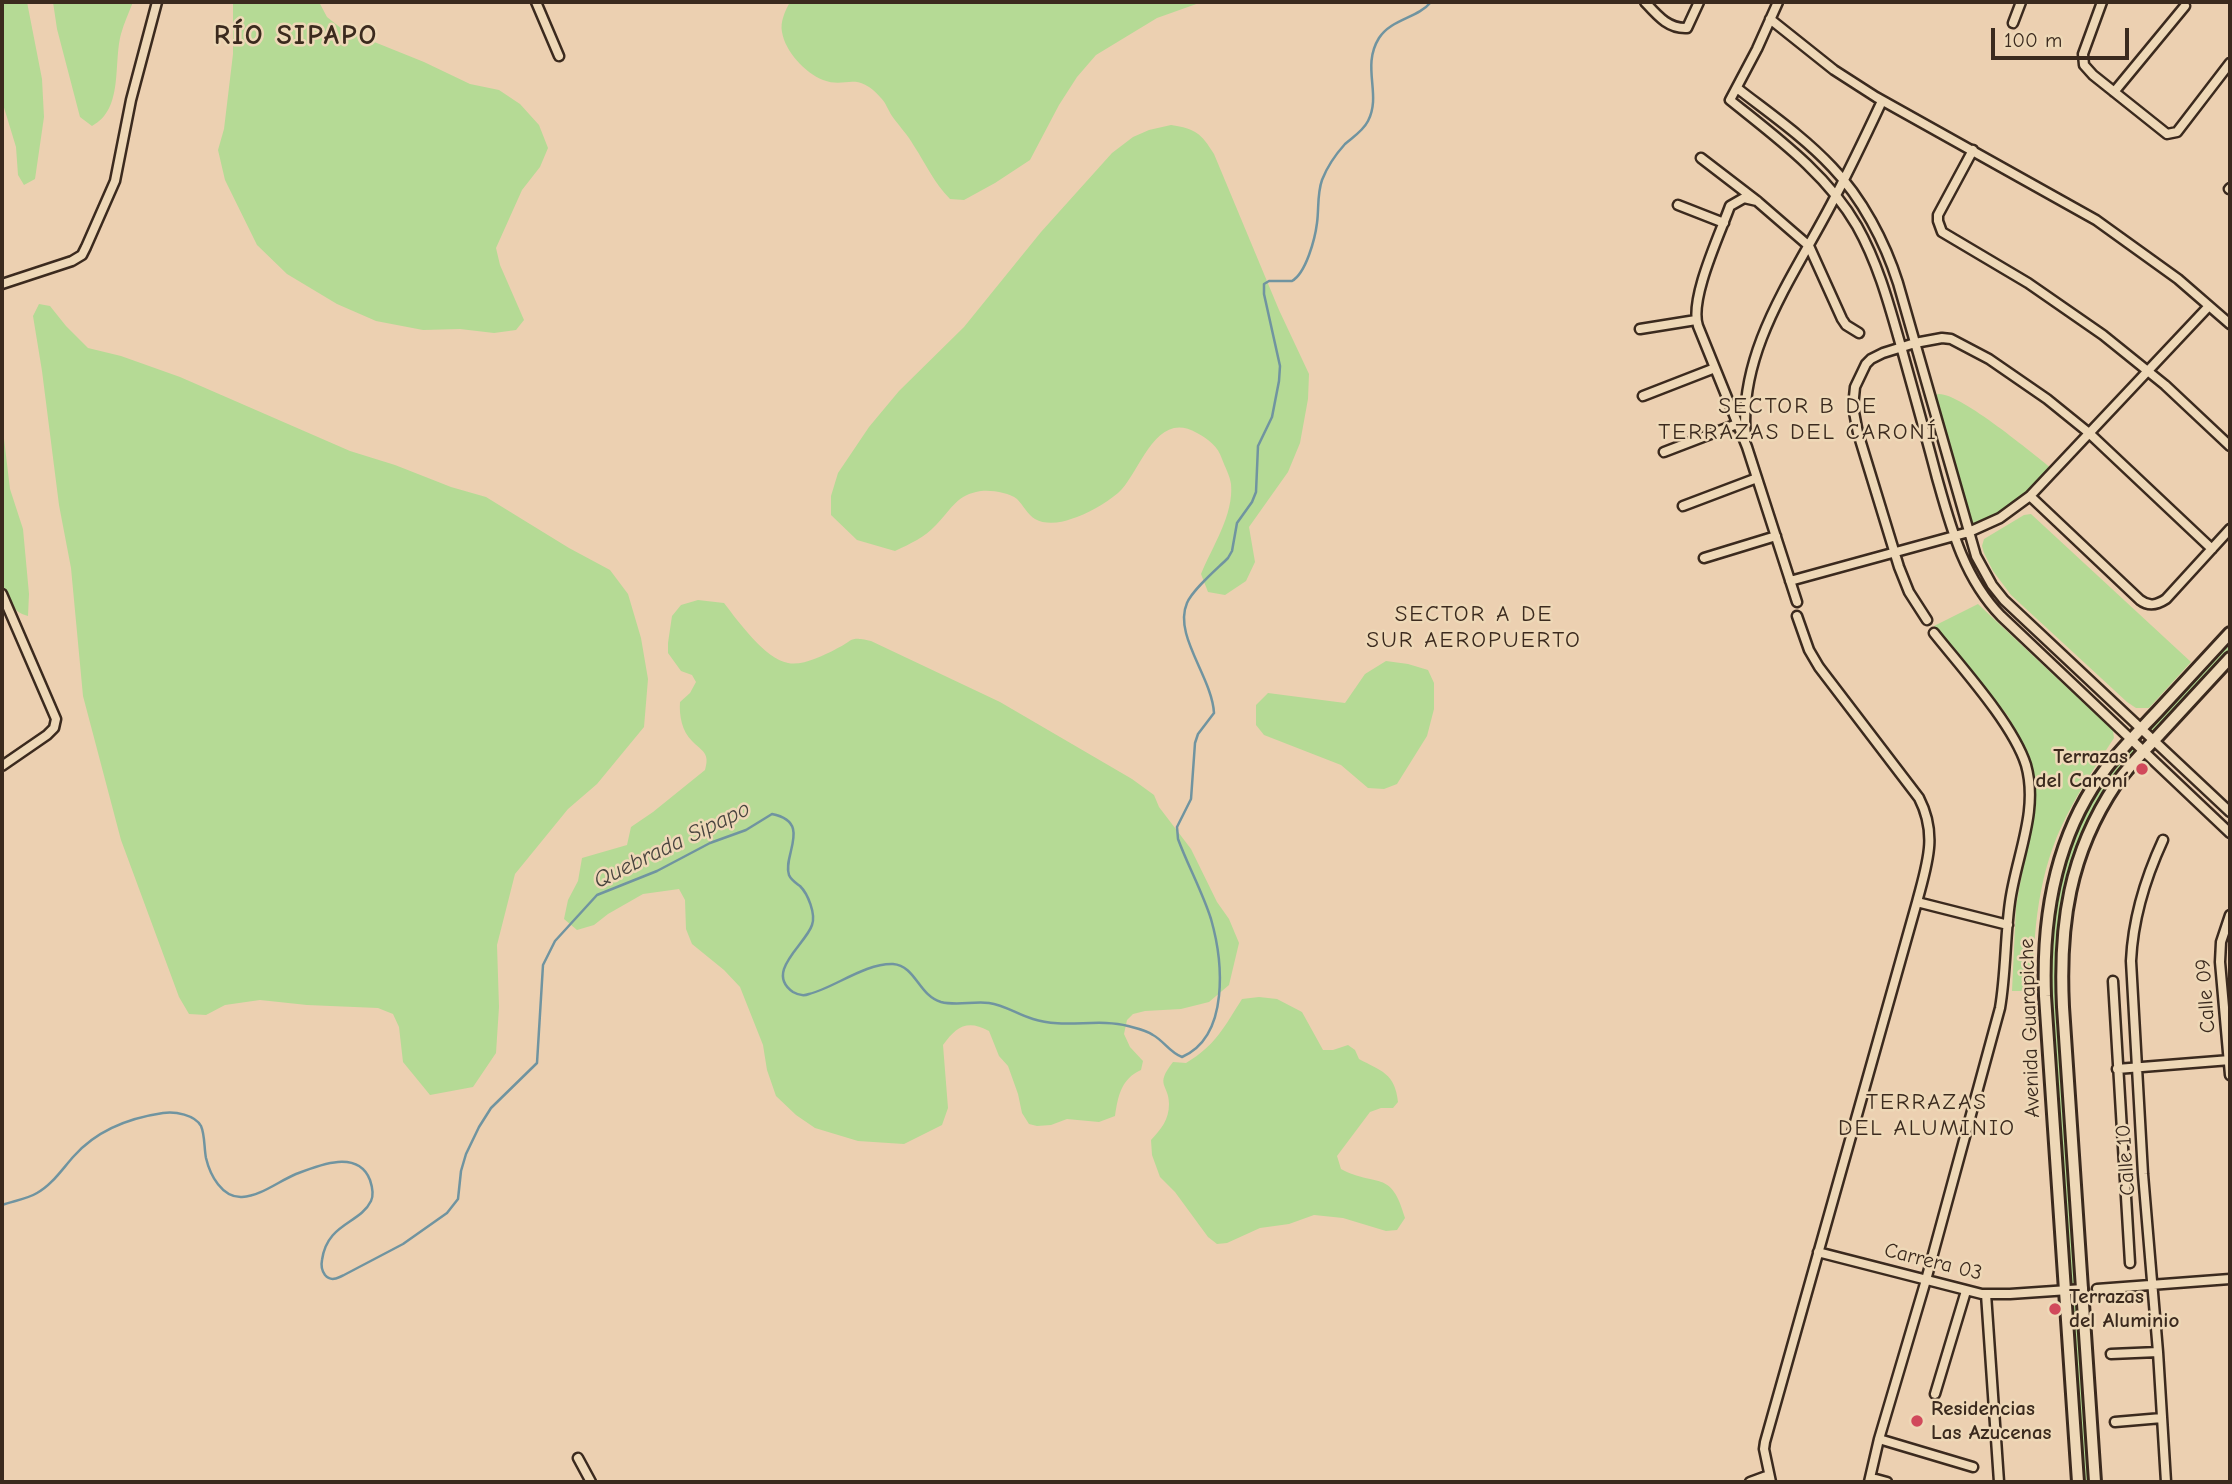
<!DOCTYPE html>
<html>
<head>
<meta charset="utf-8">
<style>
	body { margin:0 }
	#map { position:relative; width:2232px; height:1484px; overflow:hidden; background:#ecd0b1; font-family:"Comic Neue",sans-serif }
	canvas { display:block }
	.frame { position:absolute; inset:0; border:4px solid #3b2a1e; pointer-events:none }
	.scale { position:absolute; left:1991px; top:28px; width:138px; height:32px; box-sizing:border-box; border:4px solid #3b2a1e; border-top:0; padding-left:9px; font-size:21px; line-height:24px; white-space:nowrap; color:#3b2a1e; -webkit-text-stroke:5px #eed8b7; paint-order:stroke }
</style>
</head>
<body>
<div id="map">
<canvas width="2232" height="1484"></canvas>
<div class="frame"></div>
<div class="scale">100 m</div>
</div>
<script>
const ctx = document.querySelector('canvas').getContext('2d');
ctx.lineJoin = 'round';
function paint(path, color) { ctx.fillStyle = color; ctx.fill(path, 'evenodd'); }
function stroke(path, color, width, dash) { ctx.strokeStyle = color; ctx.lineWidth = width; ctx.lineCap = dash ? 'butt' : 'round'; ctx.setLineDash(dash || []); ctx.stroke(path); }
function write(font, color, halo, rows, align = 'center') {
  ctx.font = font + ' "Comic Neue",sans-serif'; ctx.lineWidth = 5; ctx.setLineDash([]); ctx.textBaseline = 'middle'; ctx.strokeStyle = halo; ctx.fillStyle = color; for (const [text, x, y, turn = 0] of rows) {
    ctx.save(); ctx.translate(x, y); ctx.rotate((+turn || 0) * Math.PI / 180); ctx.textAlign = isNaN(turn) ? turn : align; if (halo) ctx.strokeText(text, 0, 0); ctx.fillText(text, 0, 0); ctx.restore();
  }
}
paint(new Path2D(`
	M2 2H27L42 79 44 117 35 179 24 185 18 175 16 147 2 101Z
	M53 2H133C129 12 124 23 121 34 113 64 124 109 92 126L80 117 57 29Z
	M233 2H319L327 17 342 29 424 62 470 84 499 90 520 104 539 125 548 148 540 167 522 190 496 248 500 265 524 320 516 330 494 333 460 329 423 330 376 321 337 304 287 274 257 245 225 180 218 150 224 129 233 54Z
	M790 2H1202L1157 18 1096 55 1077 77 1059 105 1030 160 995 183 964 200 950 199C934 183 926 164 914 146 908 135 899 126 892 116 888 110 886 103 881 98 856 70 847 89 823 80 805 73 785 51 782 32 780 22 785 11 790 2Z
	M1171 125C1196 129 1201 133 1214 154L1279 310 1309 374 1308 399 1300 443 1288 472 1249 527 1255 562 1246 581 1225 595 1208 592 1201 574C1212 547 1234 515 1231 484 1230 476 1225 467 1222 459 1218 446 1208 439 1197 433 1155 408 1140 474 1118 493 1105 504 1087 514 1071 519 1061 523 1045 525 1035 519 1028 515 1023 505 1017 499 1008 492 987 489 976 492 956 496 949 512 936 525 925 537 910 544 895 551L857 540 831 515V496L838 473 869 427 899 391 964 327 1041 232 1112 153 1133 137 1149 130Z
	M39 304 50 306 66 326 88 348 121 356 180 377 350 451 395 465 451 487 486 497 569 548 610 570 628 594 641 638 648 679 644 727 597 784 568 809 515 874 497 945 499 1007 496 1053 473 1087 430 1095 403 1062 399 1027 393 1014 378 1008 307 1005 260 1000 225 1005 206 1015 189 1014 179 997 121 840 83 696 71 568 59 505 42 371 33 316Z
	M1939 394C1962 394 2033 454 2055 471L2030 496 1969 532 1930 396Z
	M2 422 10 489 23 529 29 594 28 616C11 612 8 597 2 583Z
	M2031 514 2191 662 2149 708H2136L2127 702 2011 595 1993 571 1984 553 1982 546 1984 539 2024 515Z
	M698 600 724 603C738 621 765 659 788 663 802 666 823 656 836 649 855 640 848 636 871 641L1000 702 1132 779 1154 795 1159 807 1191 849 1217 902 1229 919 1239 943 1229 985 1209 1002 1181 1009 1145 1011 1133 1014 1127 1020 1124 1034 1130 1047 1143 1061 1141 1070C1121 1079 1118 1096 1115 1116L1099 1122 1067 1119 1051 1125 1037 1126 1029 1124 1022 1113 1018 1094 1008 1066 999 1056 989 1031C967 1019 956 1027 943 1045L948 1108 942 1125 904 1144 858 1141 815 1128 796 1115 776 1096 767 1070 763 1045 740 987 724 970 692 944 686 929 685 900 679 889 643 894 608 914 594 925 577 930 564 919 568 900 578 881 582 858 627 845 631 827 653 812 705 770C710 753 703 752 692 741 682 731 679 716 680 702L690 693 696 682 692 675 681 671 668 653V643L672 616 681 605Z
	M1978 604 2107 725 2113 731 2114 738C2097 764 2080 789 2066 817 2039 869 2032 933 2034 991H2012L2016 906 2036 797 2029 757 2008 716 1934 626Z
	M2230 633V658L2154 740 2142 728Z
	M1386 661 1408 664 1428 670 1434 683V709L1427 736 1397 784 1384 789 1368 788 1341 765 1264 735 1256 725V705L1268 693 1345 703 1365 674Z
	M2132 738 2145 750 2125 772 2084 847 2062 949 2095 1482H2078L2044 969 2052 886 2089 796Z
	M1259 997 1277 999 1302 1012 1323 1050H1333L1348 1045 1355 1050 1359 1059C1381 1071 1395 1073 1398 1102L1393 1108H1381L1370 1112 1337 1156 1341 1169C1377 1188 1391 1168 1405 1218L1397 1230 1386 1231 1343 1218 1314 1215 1289 1224 1260 1228 1227 1243 1217 1244 1208 1237 1175 1192 1160 1177 1152 1155 1151 1140C1161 1129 1169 1120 1169 1104 1169 1084 1154 1086 1173 1062L1186 1063C1216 1045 1224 1027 1242 999Z`), '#b5da95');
stroke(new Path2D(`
	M2 1205C13 1201 27 1199 37 1193 52 1185 63 1168 74 1156 97 1130 129 1118 163 1113 175 1111 195 1115 201 1126 205 1135 204 1148 206 1158 210 1175 222 1198 242 1197 261 1196 279 1181 296 1174 319 1165 358 1149 370 1180 372 1186 374 1195 371 1201 360 1224 327 1223 322 1260 321 1265 322 1271 325 1275 331 1282 338 1278 344 1275L403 1244 447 1213 458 1199 461 1171 466 1154 479 1127 491 1108 537 1063 543 965 555 941 597 895 657 871 710 843 746 830 772 814C813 822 782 856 789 875 791 880 796 883 800 886 808 894 816 914 812 925 806 944 764 972 793 992 798 995 804 996 809 994 834 988 865 963 893 964 916 966 918 995 941 1002 957 1006 973 1001 989 1003 1005 1005 1018 1015 1033 1019 1063 1029 1098 1018 1128 1026 1136 1028 1146 1030 1153 1035 1164 1041 1170 1053 1182 1057 1230 1036 1223 961 1211 919 1202 891 1188 866 1178 839L1177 827 1191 799 1195 743 1198 734 1214 713C1212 677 1173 635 1187 603 1193 589 1217 569 1228 558L1232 551 1237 523 1252 502 1256 492 1258 446 1272 417 1279 381 1280 366 1264 294V284L1269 281H1292C1306 273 1315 239 1317 223 1319 209 1317 194 1322 180 1327 167 1336 154 1345 144 1353 137 1363 131 1368 121 1382 94 1361 67 1379 38 1391 19 1418 18 1431 2`), '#7094a0', 2.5);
const street = new Path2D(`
	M536 2 559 56
	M1645 2C1657 15 1668 29 1687 28L1699 2
	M1778 2 1757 49 1730 100C1776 137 1827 174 1857 226 1879 265 1890 308 1902 350 1914 393 1926 436 1937 478 1951 528 1964 578 2001 616L2230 833
	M2102 2 2083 54 2084 65 2093 75 2167 134 2177 132 2230 63
	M1770 19 1834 70 1876 97 2096 220 2178 279 2230 324
	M2013 23 2021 2
	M1737 88C1769 113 1804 137 1832 167 1862 198 1885 242 1898 283L1976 556 1992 585 2004 600 2230 812
	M2114 92 2185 6
	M1973 150 1938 215V221L1942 232 2028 283 2103 335 2165 385 2230 446
	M1701 158 1757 201 1809 246 1842 319 1846 325 1859 333
	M2229 189 2230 188
	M1757 201 1744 198 1730 206C1720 234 1689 299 1698 326L1747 447 1797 602
	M1678 205 1724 223
	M2 284 72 261 82 255 86 247 115 181 131 100 157 2
	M1640 329 1696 320
	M1643 396 1715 368
	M1746 438C1737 349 1797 272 1835 197 1852 165 1867 133 1882 101
	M1664 452 1737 424
	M2030 496 2140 600C2149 607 2157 605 2166 599L2230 529
	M1683 506 1757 478
	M1704 558 1776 536
	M1790 581 1969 532 2000 518 2030 496 2209 306
	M2 594 56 719 54 728 47 735 2 766
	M1927 620 1909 592 1899 567 1858 433 1853 407 1855 387 1866 364 1871 359 1883 353 1915 343 1942 338 1951 339 1989 359 2047 399 2089 433 2212 549
	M2163 840C2145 879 2133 917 2131 961L2143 1174 2158 1352 2166 1482
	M1917 902 2008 925
	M2230 915 2221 942 2220 962 2230 1075
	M2113 981 2130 1263
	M2117 1069 2230 1060
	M1818 1252 1982 1294H2010L2083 1289
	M2097 1289 2230 1279
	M1986 1294 1999 1482
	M2111 1354 2158 1352
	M1935 1394 1966 1291
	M2115 1422 2162 1418
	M1879 1439 1973 1467
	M578 1458 591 1482
	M1876 1479 1887 1482
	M1750 1482 1769 1475
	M1771 1482 1764 1449 1765 1442 1917 902C1927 864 1938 835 1919 798L1819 667 1809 650 1797 616
	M1869 1482 1879 1439 1926 1280 2000 1008C2006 973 2005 937 2010 902 2016 857 2039 811 2026 765 2013 724 1961 667 1934 633`);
const secondary = new Path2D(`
	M2078 1482 2045 996C2042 915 2056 833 2107 767 2122 748 2140 730 2157 712 2182 685 2206 659 2230 633
	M2095 1482 2063 1007C2059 925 2069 854 2116 784 2128 767 2144 751 2158 736 2182 710 2206 684 2230 658`);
stroke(street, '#3b2a1e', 13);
stroke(secondary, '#3b2a1e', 16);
stroke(street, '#eed8b7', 8);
stroke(secondary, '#eed8b7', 10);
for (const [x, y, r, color] of [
	[2142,769,7,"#d1495b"],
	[2055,1309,7,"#d1495b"],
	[1917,1421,7,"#d1495b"]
]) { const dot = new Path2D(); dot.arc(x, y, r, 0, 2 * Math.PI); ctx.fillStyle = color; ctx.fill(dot); stroke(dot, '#eed8b7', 2.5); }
write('bold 21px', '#3b2a1e', '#eed8b7', [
	["Terrazas",2128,757,"right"],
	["del Caroní",2128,781,"right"],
	["Terrazas",2069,1297],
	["del Aluminio",2069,1321],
	["Residencias",1931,1409],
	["Las Azucenas",1931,1433]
], 'left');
write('21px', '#3b2a1e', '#eed8b7', [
	["Calle 09",2206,996,-94],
	["Avenida Guarapiche",2030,1028,-92],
	["Calle 10",2126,1160,-94],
	["Carrera 03",1933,1262,14]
]);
ctx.letterSpacing = '2px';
write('23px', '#3b2a1e', '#eed8b7', [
	["SECTOR B DE",1798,406],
	["TERRAZAS DEL CARONÍ",1798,432],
	["SECTOR A DE",1474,614],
	["SUR AEROPUERTO",1474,640],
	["TERRAZAS",1927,1102],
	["DEL ALUMINIO",1927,1128]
]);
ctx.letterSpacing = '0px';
write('italic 23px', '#48443e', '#eed8b7', [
	["Quebrada Sipapo",672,845,-26]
]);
ctx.letterSpacing = '2px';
write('bold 28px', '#3b2a1e', '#eed8b7', [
	["RÍO SIPAPO",296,36]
]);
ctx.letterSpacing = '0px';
</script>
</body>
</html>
